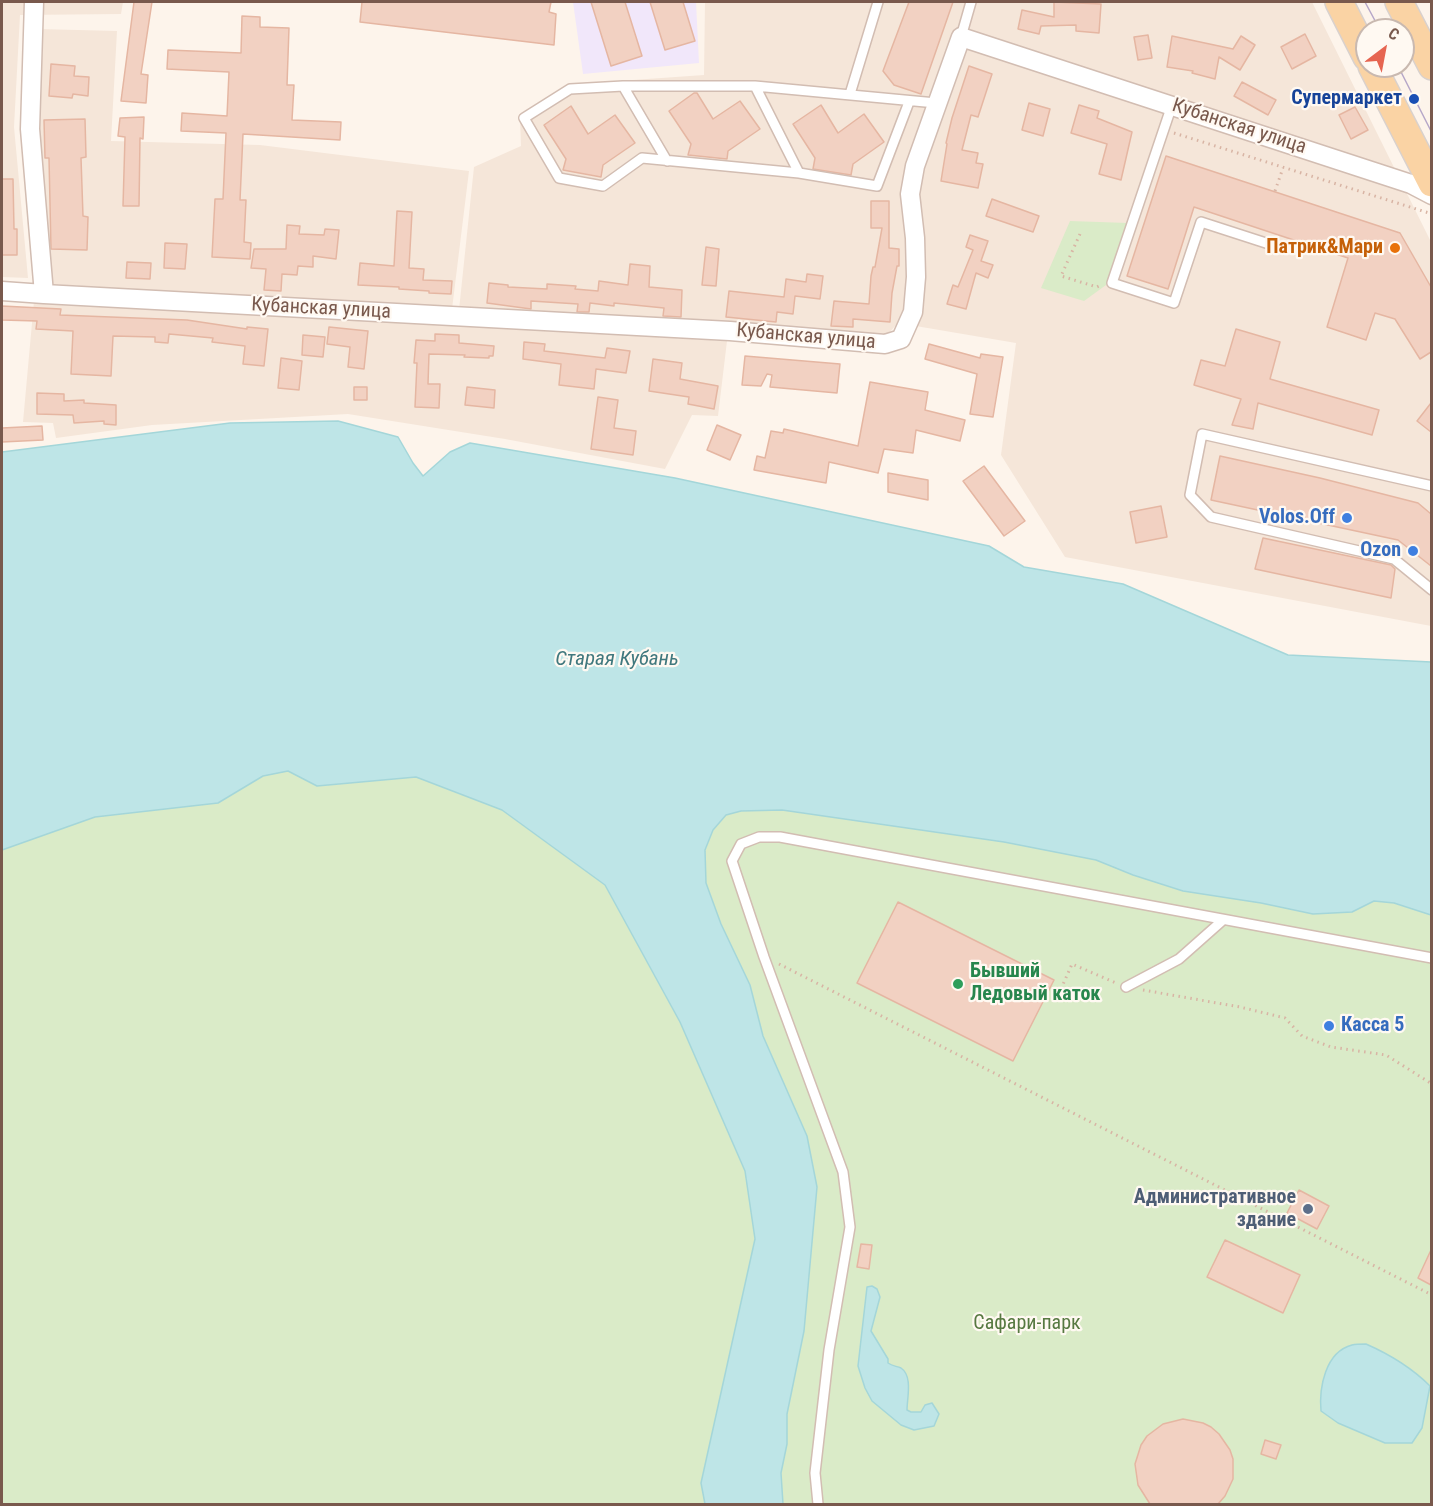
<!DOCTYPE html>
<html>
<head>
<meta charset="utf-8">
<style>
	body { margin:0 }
	#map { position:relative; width:1433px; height:1506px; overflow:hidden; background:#fdf4eb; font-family:"Roboto Condensed",sans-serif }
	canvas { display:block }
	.frame { position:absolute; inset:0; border:3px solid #79594d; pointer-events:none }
	.north { position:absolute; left:1355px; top:18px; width:60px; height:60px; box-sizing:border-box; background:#fff9f2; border:2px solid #c9b9b0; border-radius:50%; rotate:32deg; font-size:16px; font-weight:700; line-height:24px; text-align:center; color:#79594d }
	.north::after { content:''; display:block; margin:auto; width:21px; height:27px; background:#e66551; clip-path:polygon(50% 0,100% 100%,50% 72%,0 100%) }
</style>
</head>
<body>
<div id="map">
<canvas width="1433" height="1506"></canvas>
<div class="frame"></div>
<div class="north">С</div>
</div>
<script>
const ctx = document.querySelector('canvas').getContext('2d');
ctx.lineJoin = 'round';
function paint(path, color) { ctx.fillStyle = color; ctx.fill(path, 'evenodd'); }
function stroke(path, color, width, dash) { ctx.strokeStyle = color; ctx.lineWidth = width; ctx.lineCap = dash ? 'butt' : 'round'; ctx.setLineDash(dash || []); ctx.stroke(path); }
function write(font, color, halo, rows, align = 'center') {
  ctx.font = font + ' "Roboto Condensed",sans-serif'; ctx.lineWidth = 4.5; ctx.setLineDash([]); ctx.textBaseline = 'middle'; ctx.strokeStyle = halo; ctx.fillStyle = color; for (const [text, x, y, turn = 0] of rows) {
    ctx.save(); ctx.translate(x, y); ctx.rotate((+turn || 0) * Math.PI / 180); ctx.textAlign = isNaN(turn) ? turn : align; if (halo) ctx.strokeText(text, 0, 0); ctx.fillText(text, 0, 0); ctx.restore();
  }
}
paint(new Path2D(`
	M2 2H123L121 14 20 15 14 127 28 278 2 277Z
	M705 2H1312L1431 242V626L1065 557 1001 455 1016 343 898 323 885 337 459 310 474 167 521 146 520 118 576 84 704 75Z
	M38 29 117 31 111 141 260 145 469 171 452 309 50 284 37 131Z
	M34 301 727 341 718 416 692 415 665 469 505 439 348 414 152 425 56 438 53 423 23 422Z`), '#f5e6d9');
paint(new Path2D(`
	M573 2H696L699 63 583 74Z`), '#f1e7fa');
paint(new Path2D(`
	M1070 221 1128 223 1106 285 1084 301 1041 288Z
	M288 771 318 786 416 777 502 810 605 885 680 1022 745 1171 755 1239 701 1483 705 1504H2V850L95 817 218 803 263 776Z
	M782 810 1004 842 1096 860 1133 875 1183 891 1261 903 1313 914 1352 912 1374 901 1394 903 1431 915V1504H783L781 1473 787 1444V1414L804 1331 817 1187 807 1136 763 1036 750 985 721 924 706 883 705 851 713 830 726 815 741 811Z`), '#daebc8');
const water = new Path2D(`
	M338 421 398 437 413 463 423 476 450 452 470 443 675 478 989 546 1024 567 1123 584 1288 655 1431 662V915L1394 903 1374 901 1352 912 1313 914 1261 903 1183 891 1133 875 1096 860 1004 842 782 810 741 811 726 815 713 830 705 850 706 883 721 924 750 985 763 1036 807 1136 817 1187 804 1331 787 1414V1444L781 1473 783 1504H705L701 1483 755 1239 745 1171 680 1022 605 885 502 810 416 777 317 786 288 771 263 776 218 803 95 817 2 850V452L230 423Z
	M872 1286 877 1289 880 1297 871 1331 888 1359V1363C892 1366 896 1366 901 1368 913 1376 907 1398 907 1410L911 1412H921L925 1405 932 1403 939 1414 934 1426 914 1430 901 1425 872 1401 865 1388 858 1366 867 1287Z
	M1366 1344C1391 1355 1411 1367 1430 1386L1422 1428 1412 1443H1385L1338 1423 1321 1411C1319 1388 1325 1352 1352 1345 1356 1344 1362 1344 1366 1344Z`);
paint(water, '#bee5e7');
stroke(water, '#a4d6d9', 1.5);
const building = new Path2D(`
	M134 2H152L141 74 148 75 146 103 121 101Z
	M362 2H551L549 12 556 14 554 45 360 22Z
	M591 2H625L642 56 611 66Z
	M650 2H683L695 41 665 50Z
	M909 2H953L921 94 894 85 883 71Z
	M1054 2 1101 4 1099 33 1076 31V25L1041 26 1039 34 1018 29 1022 10 1054 17Z
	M242 16 260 17V27L289 28 287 85H294L292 120 341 122 340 140 243 134 240 200H246L244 242 251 243 250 259 212 257 215 199H223L226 133 181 131 182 113 227 116 229 72 167 69 168 50 241 53Z
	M1305 34 1316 56 1292 69 1281 47Z
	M1148 35 1152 58 1138 60 1134 37Z
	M1172 36 1233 49 1241 36 1255 45 1240 70 1219 57 1215 79 1192 73 1193 71 1167 67Z
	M51 64 75 66 74 76 89 77 88 96 73 94 72 98 49 96Z
	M969 66 992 74 978 117 971 115 962 150 978 153 976 163 983 164 978 188 941 181 947 144 946 143 952 118Z
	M1242 82 1276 100 1268 115 1234 96Z
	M694 93H697L713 119 740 101 760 129 728 151 727 159 688 155 691 144 669 111Z
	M1029 103 1050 109 1043 136 1022 130Z
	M821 105 838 133 864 114 884 142 853 164 851 175 813 169 815 158 793 124Z
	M1079 105 1099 111 1097 118 1132 132 1121 180 1099 174 1107 144 1071 133Z
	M571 106 588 134 615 115 635 143 603 165 601 177 563 170 566 159 544 125Z
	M1355 107 1368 130 1351 139 1339 115Z
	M144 117 143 139 140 138 139 206H123L125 137 118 136 120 118Z
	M85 119 86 157 81 158 83 216 88 217 87 250 51 249 49 158H45L44 120Z
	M1166 156 1400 233 1431 287V352L1420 359 1395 319 1375 313 1366 340 1327 327 1348 258 1194 207 1168 289 1127 276Z
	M2 179H13L14 229H17V255H2Z
	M992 199 1039 216 1033 232 986 216Z
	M871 201H889V248L899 249V266H897L892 293 890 322 853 319V327L831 326 834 301 869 304 871 276 873 267H875L882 228H871Z
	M397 211 412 212 409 268 424 269 423 280 452 281 451 294 429 293V291L399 289V287L358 285 360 263 394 266Z
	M287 225 300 226 299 234 324 235 325 229 339 230 336 259 313 256V267L298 266 297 275 282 274 281 291 264 290 266 269 251 268 254 249H286Z
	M970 235 988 241 981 261 993 265 988 278 976 273 966 309 947 304 953 285 958 287 973 250 966 247Z
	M165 243 187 244 185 269 164 268Z
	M706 247 719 249 716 286 702 285Z
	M127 262 151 263 150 279 126 278Z
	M630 264 650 266 649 287 682 290 681 317 663 316 664 308 614 303V306L590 303 589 312H577L578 304 531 301V309L487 303 489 283 508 285V287L547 289V284L576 286 575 289 598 291 599 281 628 285Z
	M807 274 823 276 820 299 795 296 793 314 777 312 776 322 726 317 729 291 784 297 786 279 806 282Z
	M2 306 61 309 60 315 187 320 247 329V327L268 329 264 366 243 364 245 346 212 342 213 338 169 334 168 343 155 342V337L113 336 111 376 71 374 73 331 36 329 37 321 2 320Z
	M329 327 368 331 364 369 348 367 350 347 327 344Z
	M1236 329 1280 342 1270 379 1379 410 1372 435 1258 403 1253 429 1232 425 1241 399 1194 385 1201 360 1225 366Z
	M435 334 459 335V343L494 346 493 356H489V358L464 357 465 355 429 354 428 384H440L439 408 415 407 417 363H414L416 340 435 341Z
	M303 335 325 337 323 357 302 355Z
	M524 342 545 344 544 351 605 358 607 348 630 351 626 373 596 369 594 389 559 385 561 364 523 359Z
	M929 344 980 358 981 354 1003 357 993 417 970 414 977 374 925 359Z
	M745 356 840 364 837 393 770 387 772 375 767 374 761 386 742 385Z
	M281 358 302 361 299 390 278 388Z
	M653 359 682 363 680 379 718 386 714 409 688 404 689 397 649 391Z
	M870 382 928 392 925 410 965 420 960 441 916 430 913 453 884 449 878 473 829 462 826 483 754 470 757 456 765 458 771 431 783 433 784 429 858 446Z
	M354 387H367V400H354Z
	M467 387 495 390 494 408 465 405Z
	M37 393 64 394V401L84 400V403L116 405V425L104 424V421L74 423 73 415 37 414Z
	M598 397 618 400 614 428 636 431 633 455 591 449Z
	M1431 403V432L1417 421Z
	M717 425 741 435 730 460 707 450Z
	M42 426 43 440 2 442V428Z
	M1220 456 1320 478 1418 503 1431 514V566L1398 540 1211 500Z
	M984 466 1025 521 1004 536 963 481Z
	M888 473 928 480V500L888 492Z
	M1161 506 1167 537 1136 543 1130 512Z
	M1263 538 1391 565 1395 569 1391 598 1255 569Z
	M898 902 1054 980 1013 1061 857 983Z
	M1299 1190 1329 1206 1317 1229 1287 1213Z
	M1225 1240 1300 1275 1283 1313 1207 1277Z
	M861 1244 872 1245 869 1269 857 1267Z
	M1431 1250V1285L1418 1278Z
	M1183 1419 1203 1423 1211 1427 1219 1434 1230 1450 1233 1459V1479L1225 1496 1218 1504H1150L1138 1485 1135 1464 1141 1445 1147 1436 1163 1424Z
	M1265 1440 1281 1445 1276 1459 1261 1454Z`);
paint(building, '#f2d1c2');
stroke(building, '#e5b6a2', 1.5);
const service = new Path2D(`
	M961 37 971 2
	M623 86 667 161
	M755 86 799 173
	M850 94 878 2
	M909 102 877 186 799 173 642 158 603 186 559 178 524 118 570 89 623 86H755L936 103
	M1172 105 1112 283 1174 303 1201 222 1269 244
	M1432 486 1202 434 1190 495 1211 517 1394 559 1432 590
	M1126 987 1179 959 1223 920
	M818 1504 815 1473 829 1350 850 1227 843 1172 764 957 732 861 741 844 759 837H780L1432 958`);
const minor = new Path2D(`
	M34 2 30 129 44 294 730 331 885 344 901 339 913 312 916 277 915 238 910 194 915 166 961 37 1411 184 1432 195
	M2 291 44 294`);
const primary = new Path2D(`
	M1339 2 1367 57
	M1399 2 1432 66
	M1372 66 1432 183`);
stroke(service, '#d2bdb2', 12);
stroke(minor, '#d2bdb2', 21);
stroke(primary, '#d9d1cd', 30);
stroke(new Path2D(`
	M1174 133 1429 213
	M1275 191 1283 168
	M1080 234 1061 276 1097 287 1101 285
	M779 964 1432 1295
	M1061 989 1072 964 1116 983
	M1143 990 1240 1007 1285 1018 1302 1036 1331 1047 1386 1055 1432 1084`), '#d8b4a4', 3, [1.5, 4.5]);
stroke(service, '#fff', 9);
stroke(minor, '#fff', 18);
stroke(primary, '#fad3a4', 27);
stroke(new Path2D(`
	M1365 2 1380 30
	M1398 66 1432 133`), '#b6a7c8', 1.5);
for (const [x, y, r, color] of [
	[1414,99,6,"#1a4fb4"],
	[1395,248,6,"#e8710a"],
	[1347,518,6,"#3f7fe0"],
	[1413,551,6,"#3f7fe0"],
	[958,984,6,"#2e9e5b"],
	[1329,1026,6,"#3f7fe0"],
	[1308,1209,6,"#5c6f8a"]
]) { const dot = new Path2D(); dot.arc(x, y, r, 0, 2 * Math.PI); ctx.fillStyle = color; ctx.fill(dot); stroke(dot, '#fff9f2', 2); }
write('bold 20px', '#164399', '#fff9f2', [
	["Супермаркет",1402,99]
], 'right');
write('20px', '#79594d', '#fff9f2', [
	["Кубанская улица",1239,127,18],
	["Кубанская улица",321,309,3],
	["Кубанская улица",806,337,5]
]);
write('bold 20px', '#c56008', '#fff9f2', [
	["Патрик&Мари",1383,248]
], 'right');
write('bold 20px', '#366cbe', '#fff9f2', [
	["Volos.Off",1335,518],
	["Ozon",1401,551],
	["Касса 5",1341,1026,"left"]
], 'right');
write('bold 20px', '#27864d', '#fff9f2', [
	["Бывший",970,972],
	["Ледовый каток",970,995]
], 'left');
write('bold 20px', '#4e5e75', '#fff9f2', [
	["Административное",1296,1198],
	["здание",1296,1221]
], 'right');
write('20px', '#577941', '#fff9f2', [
	["Сафари-парк",1027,1324]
]);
write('italic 21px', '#40787e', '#fff9f2', [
	["Старая Кубань",617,660]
]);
</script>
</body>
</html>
